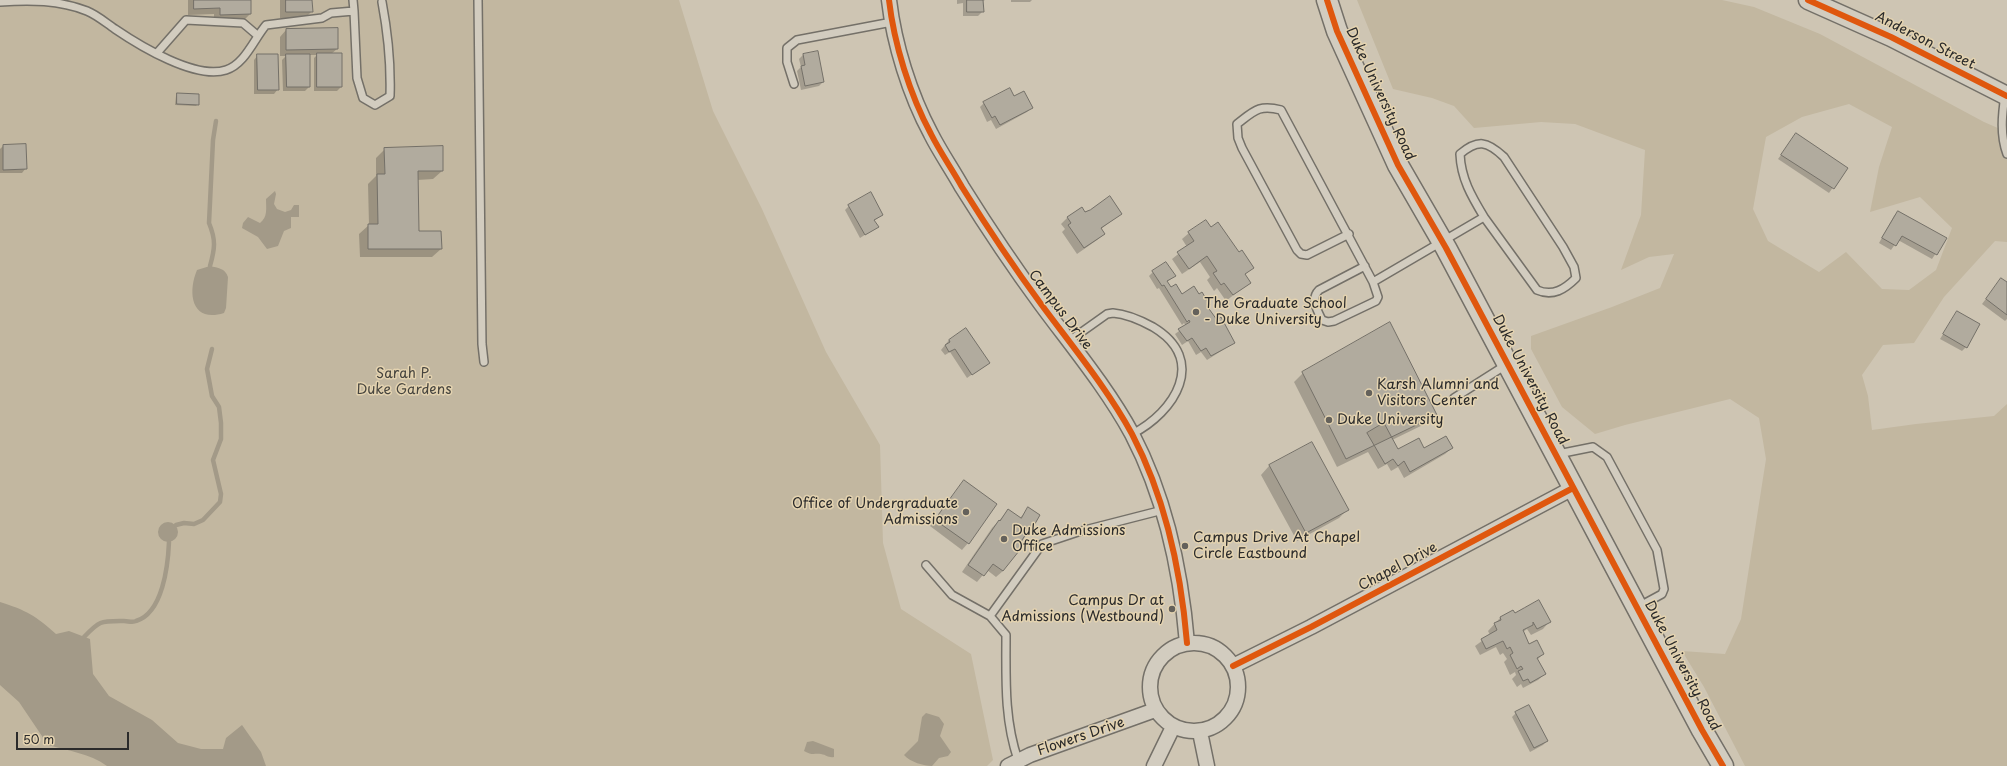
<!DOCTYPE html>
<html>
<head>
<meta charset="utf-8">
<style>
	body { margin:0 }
	#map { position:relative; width:2007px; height:766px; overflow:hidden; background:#cec5b3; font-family:"Playpen Sans",sans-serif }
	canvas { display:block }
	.scale { position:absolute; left:16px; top:732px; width:113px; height:18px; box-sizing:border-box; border:2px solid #2b2b2b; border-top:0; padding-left:5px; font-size:12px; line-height:14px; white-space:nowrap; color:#2b2b2b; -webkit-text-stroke:3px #e4d3b0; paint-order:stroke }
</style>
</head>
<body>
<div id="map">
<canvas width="2007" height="766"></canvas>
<div class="scale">50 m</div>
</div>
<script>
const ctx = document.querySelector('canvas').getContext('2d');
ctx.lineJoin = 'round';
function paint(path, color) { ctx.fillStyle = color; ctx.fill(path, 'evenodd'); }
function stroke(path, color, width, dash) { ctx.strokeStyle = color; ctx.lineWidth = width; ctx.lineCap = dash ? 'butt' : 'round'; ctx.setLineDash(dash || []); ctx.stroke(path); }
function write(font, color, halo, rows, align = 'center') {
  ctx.font = font + ' "Playpen Sans",sans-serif'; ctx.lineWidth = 3; ctx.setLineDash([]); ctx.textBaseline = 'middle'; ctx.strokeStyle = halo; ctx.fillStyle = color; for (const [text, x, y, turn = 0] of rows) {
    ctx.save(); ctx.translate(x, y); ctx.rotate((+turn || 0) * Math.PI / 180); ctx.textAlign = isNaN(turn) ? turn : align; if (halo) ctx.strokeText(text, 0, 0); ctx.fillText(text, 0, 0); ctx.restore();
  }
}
paint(new Path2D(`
	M0 0H679L713 111 762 209 826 352 880 445 883 543 901 609 971 654 993 760 987 766H0Z
	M1357 0H1722L1754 7 1820 34 1984 122 2007 132V242L1995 241 1944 297 1914 343 1883 345 1862 375 1868 396 1872 430 1916 424 1994 416 2007 404V766H1745L1704 687 1682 651 1725 654 1741 619 1766 459 1759 418 1730 399 1625 425 1595 434 1562 407 1531 349V336L1612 307 1660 288 1674 254 1649 257 1621 270 1641 215 1645 150 1575 124 1541 122 1474 128 1454 106 1432 98 1393 89ZM1849 104 1892 127 1879 167 1870 212 1920 197 1952 228 1936 270 1909 290 1882 289 1846 252 1819 272 1768 241 1753 209 1766 137 1802 117Z`), '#c2b7a0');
paint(new Path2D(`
	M275 191 276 194 274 204 277 209 285 212 291 210 294 205H299V217H291V228L284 231 278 246 267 249 258 237 242 228 243 223 248 217 260 223C268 217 266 208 266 199Z
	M210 266C218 268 225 268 228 277L226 308 224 313C192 323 187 294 197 270Z
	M158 532a10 10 0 1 1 20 0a10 10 0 1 1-20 0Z
	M0 602C26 610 36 616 56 634L69 631 90 639 93 674 109 696 152 720 178 743 201 749H223L226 738 242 725 261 752 266 766H107C89 753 68 751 48 745L19 702 0 685Z
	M926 713 939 717 944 724 940 736 951 752 948 756 939 758 932 766C924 766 910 762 904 755L918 741 922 717Z
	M813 741 834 749V757C828 758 827 755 821 754 814 753 813 756 804 751L807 742Z`), '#a39a88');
paint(new Path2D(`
	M188 0H250V14L244 20 214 21V14L188 15Z
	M280 0H311L312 11 305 18H280Z
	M957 0H985L982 2 983 11 978 16H963V3L957 4Z
	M1011 0H1032L1030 2H1011Z
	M286 30 337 49 331 54 341 87 337 91H314V58L317 55H309V87L305 91H283L282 60 286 56H280V37Z
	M817 52 823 82 819 86 801 90 797 71 801 67 799 59 803 55Z
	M258 55 278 89 274 94H254V60Z
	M178 94 198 104 196 106 175 105 176 96Z
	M1013 97 1031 108 1027 112 996 129 991 120 987 122 980 107 984 103Z
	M1796 134 1847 168 1829 193 1778 159Z
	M25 145 26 168 22 173H0V149L3 146Z
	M385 149 442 171 433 179 417 180 418 232 441 249 432 257H360L359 234 369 225 368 184 376 176V158Z
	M849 206 882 215 874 221 877 227 860 238 845 210Z
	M1090 210 1120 214 1101 229 1104 234 1097 240 1077 254 1062 232 1065 229 1061 224 1068 217Z
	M1898 212 1946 238 1932 259 1898 240 1891 250 1879 243 1894 216Z
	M1211 228 1252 267 1245 275 1250 282 1226 301 1217 288 1214 291 1207 280 1210 277 1200 262 1182 274 1172 259 1187 247 1182 239 1189 233Z
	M1153 272 1175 276 1167 282 1171 288 1206 307 1234 343 1207 360 1201 352 1196 355 1188 341 1182 345 1175 334 1186 326 1184 323 1182 325 1159 288 1157 289 1149 276Z
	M2001 279 2007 283V319L2005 321 1982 304Z
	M1957 312 1966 347 1962 351 1940 339Z
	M949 340 988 363 967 378 950 352 945 355 941 350Z
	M1303 373 1435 414 1427 423 1392 440 1398 450 1452 448 1445 454 1404 478 1398 467 1391 471 1387 464 1378 469 1368 452 1337 467 1294 382Z
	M1312 443 1348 509 1339 518 1297 541 1261 475 1269 466Z
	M964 481 968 543 962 550 930 526Z
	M1029 508 1039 515 1003 571 996 577 987 570 977 582 962 572 992 528 1009 510 1020 518Z
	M1513 612 1514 614 1549 622 1543 629 1531 635 1527 629 1523 632 1528 646 1543 654 1537 660 1545 674 1538 680 1523 688 1521 684 1517 687 1512 679 1516 675 1515 672 1510 675 1504 662 1507 659 1503 653 1500 655 1496 647 1480 655 1475 646 1490 635 1488 631 1500 618Z
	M1516 713 1547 741 1543 745 1530 752 1512 717Z`), '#0003');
stroke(new Path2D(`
	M210 266C215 248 216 240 209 223L213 140 216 121
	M176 525 184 523 194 524 203 520 220 502 221 494 213 460 221 439V423L219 407 212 396 207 369 212 349
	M84 637C100 620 101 621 124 621 128 621 133 623 136 621 163 613 168 565 169 542`), '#a39a88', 4.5);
const building = new Path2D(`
	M194 0H251V14L220 15V8L194 9Z
	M286 0H312L313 12H286Z
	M967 0H983L984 12H967Z
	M338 28V49L286 50V29Z
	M818 51 824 82 805 86 801 66 805 65 803 54Z
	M317 53H342V87H317Z
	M257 54H278L279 90H258Z
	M286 54H310V87H287Z
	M1010 88 1014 96 1024 91 1033 108 1000 125 995 116 992 118 983 102Z
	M177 93 199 94V105L177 104Z
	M1796 133 1848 168 1834 189 1781 155Z
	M26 144 27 169 3 170V145Z
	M443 146V171H418L419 231H441L442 249H368V224H378L377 174H385L384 148Z
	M871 192 883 215 874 220 879 227 865 235 848 205Z
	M1110 196 1122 214 1101 228 1105 234 1084 248 1068 225 1071 223 1067 217 1082 207 1085 212 1090 210Z
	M1898 211 1947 238 1937 255 1902 236 1896 246 1882 238Z
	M1206 220 1211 227 1218 222 1239 252 1242 250 1254 268 1245 274 1251 283 1233 295 1224 283 1221 285 1213 273 1217 271 1207 256 1189 269 1177 252 1194 241 1188 232Z
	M1166 262 1176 276 1167 281 1171 287 1176 284 1182 294 1194 286 1199 294 1202 292 1210 305 1207 306 1217 320 1221 317 1235 343 1211 356 1206 348 1201 351 1192 338 1187 341 1178 329 1190 322 1189 320 1187 322 1164 285 1162 286 1152 271Z
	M2001 278 2007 282V315L1986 299Z
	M1957 311 1980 324 1967 348 1943 334Z
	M1390 322 1437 415 1346 459 1302 372Z
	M966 328 990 363 972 375 955 349 949 352 945 345 950 342 949 340Z
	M1384 423 1398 449 1419 438 1424 448 1446 436 1453 448 1410 472 1404 461 1398 466 1393 459 1385 464 1367 433Z
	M1312 442 1349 510 1306 533 1269 465Z
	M964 480 997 504 969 544 935 520Z
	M1028 507 1040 515 1028 536 1026 534 1020 543 1023 546 1003 571 993 564 984 576 968 565 999 520 1000 521 1008 509 1021 518Z
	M1539 600 1551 622 1537 629 1533 622V625L1523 630 1529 644 1537 640 1544 654 1537 658 1546 674 1530 683 1528 679 1523 681 1518 671 1523 669 1521 666 1517 669 1510 655 1513 653 1510 647 1507 649 1503 641 1486 649 1481 639 1497 630 1494 623 1501 620 1500 617 1513 610 1515 613 1524 608Z
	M1529 705 1548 741 1534 748 1515 712Z`);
paint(building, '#b1ab9e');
stroke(building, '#747068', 1);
const service = new Path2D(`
	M353 0 354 11
	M478 0 482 344 484 362
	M0 2C30 0 59 0 87 11 97 15 106 23 115 29 140 46 196 80 226 70 245 64 254 39 266 25L322 18 331 13 354 11 357 78 363 98 375 105 390 96C391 65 388 34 382 2
	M157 53 186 20 243 23 257 35
	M794 84 787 62V48L797 40 892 22
	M2005 95C2002 115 2000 135 2007 154
	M1349 234 1307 255 1301 254 1297 250 1242 148 1238 138 1237 124C1254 111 1259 104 1281 110L1373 282 1484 217 1537 290C1553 297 1565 289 1576 278L1574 267 1563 247 1504 157C1487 141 1478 139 1460 154 1461 179 1472 197 1484 217
	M1365 266 1319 290C1310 299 1317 310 1322 320L1328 322 1334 321 1376 301 1378 297 1373 282
	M1069 341 1107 314 1113 313C1126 314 1142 321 1153 327 1208 360 1175 412 1132 434
	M1454 398 1506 365
	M1558 454 1593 447 1607 457 1657 550 1664 589 1662 594 1638 607
	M926 565 952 595 990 616 1006 635C1006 678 1004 719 1018 760
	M990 616 1042 544 1081 531 1163 510`);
const minor = new Path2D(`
	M889 0C894 44 910 95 931 134 940 152 952 169 962 187 987 227 1013 266 1041 304 1072 346 1107 388 1132 434 1166 499 1181 571 1187 643
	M1150 687a44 44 0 1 1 88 0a44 44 0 1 1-88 0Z
	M1233 666 1311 627 1573 488
	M1200 732 1207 766
	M1008 766 1030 755 1155 710
	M1154 766 1173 727`);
const tertiary = new Path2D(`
	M1808 0 1891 37 2007 96`);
const secondary = new Path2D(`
	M1327 0 1337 31 1398 165 1446 248 1702 730 1723 766`);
stroke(service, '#747068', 10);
stroke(minor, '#747068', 17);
stroke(tertiary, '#747068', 21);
stroke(secondary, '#747068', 23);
stroke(service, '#d2ccbf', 7);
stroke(minor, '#d2ccbf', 14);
stroke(tertiary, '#d2ccbf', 18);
stroke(secondary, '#d2ccbf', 20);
stroke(new Path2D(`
	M889 0C894 44 910 95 931 134 940 152 952 169 962 187 987 227 1013 266 1041 304 1072 346 1107 388 1132 434 1166 499 1181 571 1187 643
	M1327 0 1337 31 1398 165 1446 248 1702 730 1723 766
	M1808 0 1891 37 2007 96
	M1233 666 1311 627 1573 488`), '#df570e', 6);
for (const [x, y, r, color] of [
	[1196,312,4,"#64615b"],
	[1369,393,4,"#64615b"],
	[1329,420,4,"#64615b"],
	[966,512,4,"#64615b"],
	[1004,539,4,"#64615b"],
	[1185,546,4,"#64615b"],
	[1172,609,4,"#64615b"]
]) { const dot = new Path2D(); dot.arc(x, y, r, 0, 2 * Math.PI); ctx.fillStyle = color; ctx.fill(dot); stroke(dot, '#e4d3b0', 1.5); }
write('14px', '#2b2b2b', '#e4d3b0', [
	["Anderson Street",1925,41,27],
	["Duke University Road",1380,94,65],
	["Campus Drive",1060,310,53],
	["Duke University Road",1530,380,62],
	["Chapel Drive",1398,567,-28],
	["Duke University Road",1682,666,62],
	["Flowers Drive",1081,737,-19]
]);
write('14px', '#2b2b2b', '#e4d3b0', [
	["The Graduate School",1204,304],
	["- Duke University",1204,320],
	["Karsh Alumni and",1377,385],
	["Visitors Center",1377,401],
	["Duke University",1337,420],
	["Office of Undergraduate",958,504,"right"],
	["Admissions",958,520,"right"],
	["Duke Admissions",1012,531],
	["Office",1012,547],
	["Campus Drive At Chapel",1193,538],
	["Circle Eastbound",1193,554],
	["Campus Dr at",1164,601,"right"],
	["Admissions (Westbound)",1164,617,"right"]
], 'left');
write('14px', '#47453f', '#e4d3b0', [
	["Sarah P.",404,374],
	["Duke Gardens",404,390]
]);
</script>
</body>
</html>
